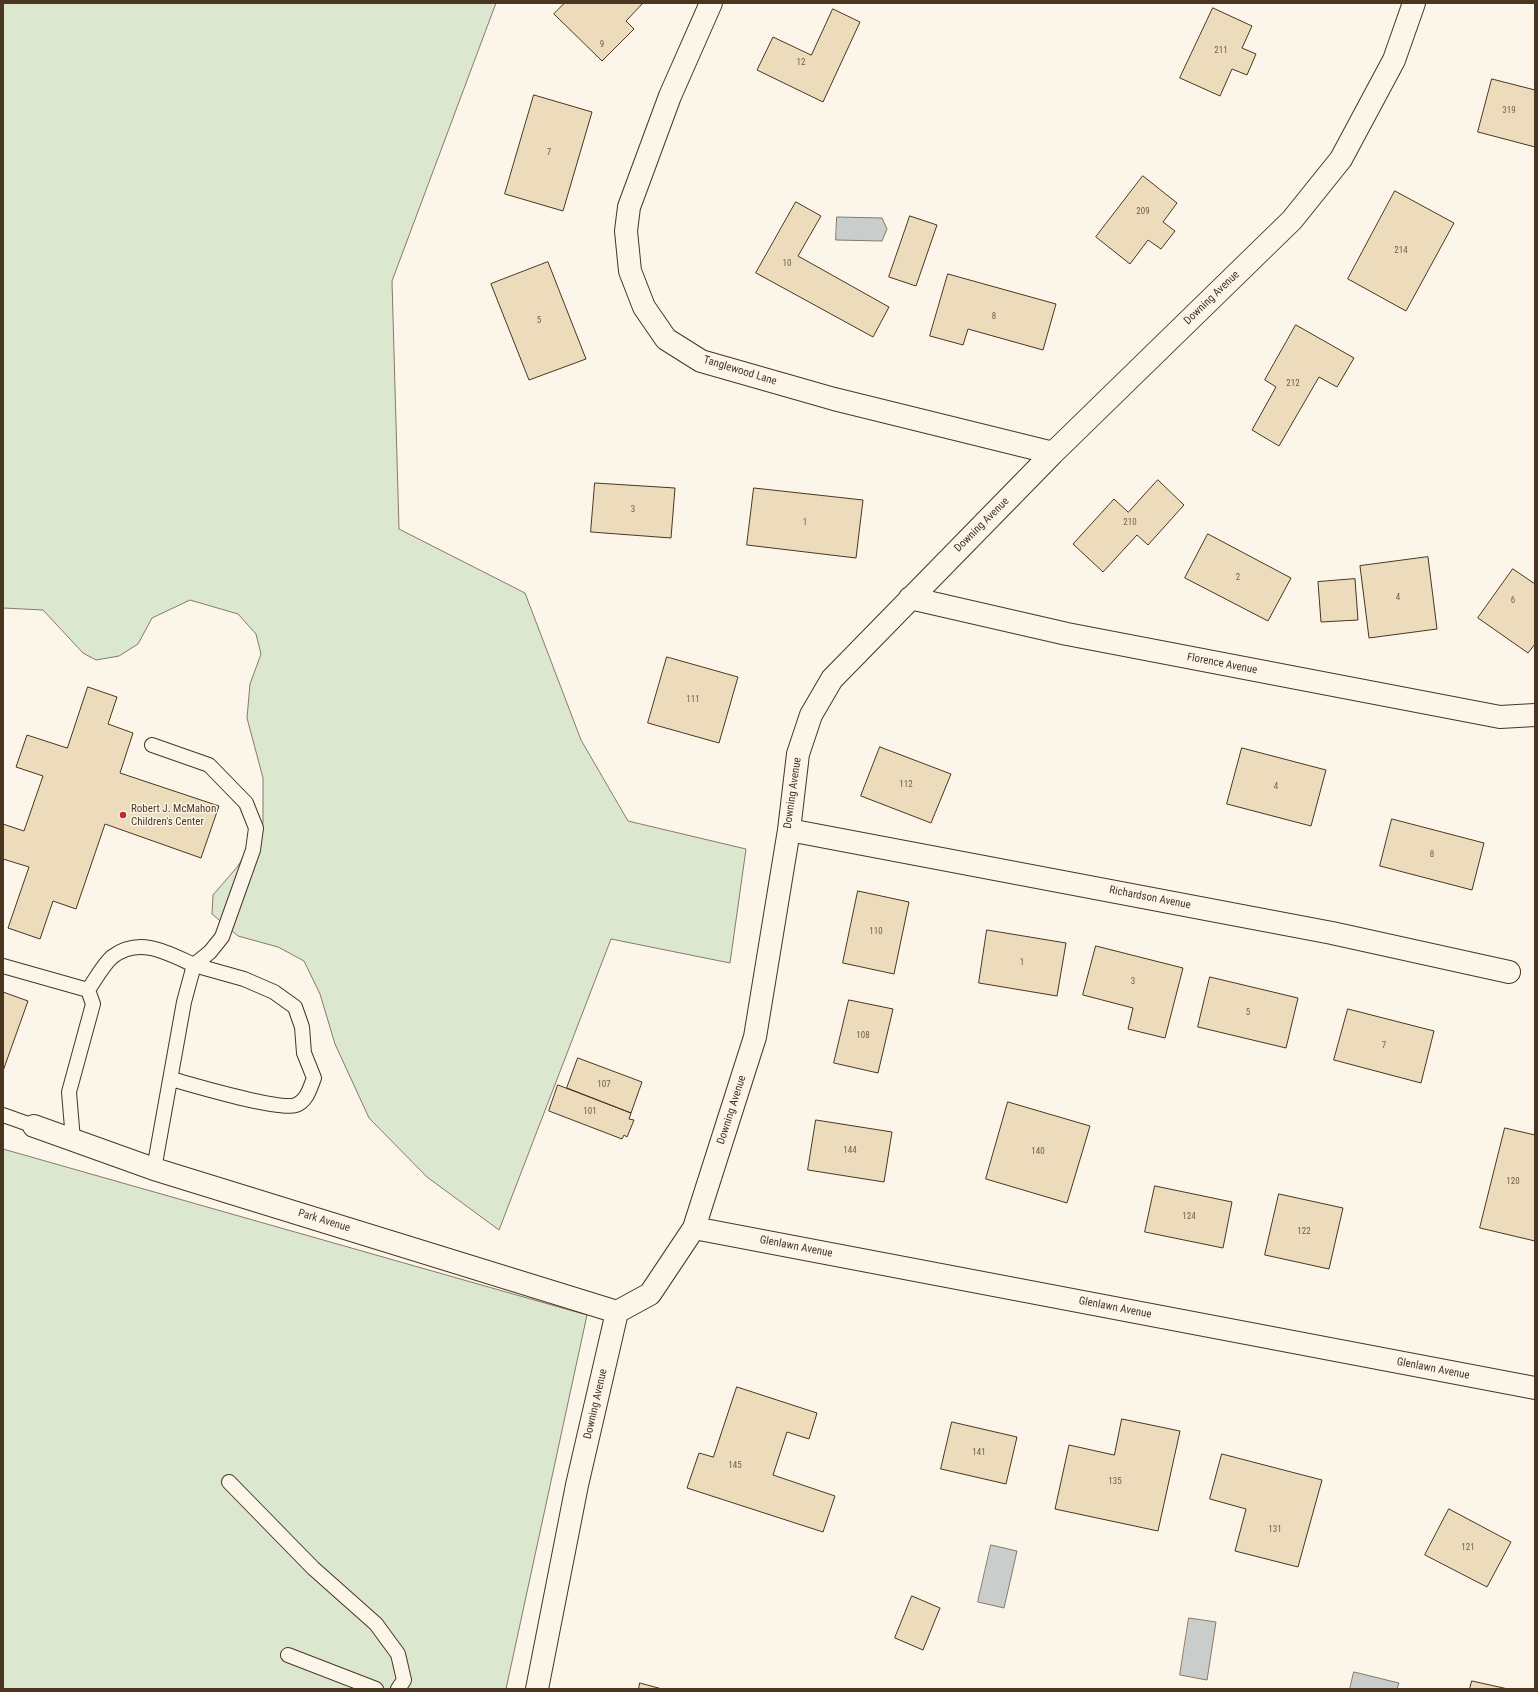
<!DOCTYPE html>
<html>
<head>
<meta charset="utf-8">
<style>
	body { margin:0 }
	#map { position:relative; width:1538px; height:1692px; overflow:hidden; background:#fbf6e9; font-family:"Roboto Condensed",sans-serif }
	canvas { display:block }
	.frame { position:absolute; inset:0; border:4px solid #4a3520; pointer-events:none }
</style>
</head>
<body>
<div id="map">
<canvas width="1538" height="1692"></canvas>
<div class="frame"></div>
</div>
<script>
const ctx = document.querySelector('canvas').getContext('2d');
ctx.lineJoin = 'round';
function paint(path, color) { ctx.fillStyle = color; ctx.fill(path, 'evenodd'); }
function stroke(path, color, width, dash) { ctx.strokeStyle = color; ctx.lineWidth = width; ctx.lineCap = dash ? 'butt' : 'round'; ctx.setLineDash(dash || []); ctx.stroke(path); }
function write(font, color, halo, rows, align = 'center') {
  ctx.font = font + ' "Roboto Condensed",sans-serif'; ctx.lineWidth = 3; ctx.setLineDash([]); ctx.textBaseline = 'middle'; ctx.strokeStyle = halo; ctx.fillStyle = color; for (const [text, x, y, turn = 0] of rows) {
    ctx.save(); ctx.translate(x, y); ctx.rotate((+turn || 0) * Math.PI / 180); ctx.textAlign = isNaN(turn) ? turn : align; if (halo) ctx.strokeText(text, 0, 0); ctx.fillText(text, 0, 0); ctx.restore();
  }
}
const green = new Path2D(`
	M3 3H496L392 281 399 529 525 593 581 740 628 821 746 849 730 963 611 939 499 1230 427 1177 369 1118 335 1044 320 994 304 961 278 947 238 936 212 914 213 895 238 866 263 823V778L247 718 250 684 261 654 256 634 238 614 190 600 152 618 138 644 119 656 96 660 83 653 43 610 3 608Z
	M3 1149 587 1315 506 1689H3Z`);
paint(green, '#dce7d0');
stroke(green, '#887966', 1);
const water = new Path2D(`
	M837 217 882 218 887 229 882 241 836 240Z
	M991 1545 1017 1551 1004 1608 978 1602Z
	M1189 1618 1216 1622 1207 1680 1180 1675Z
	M1354 1672 1399 1683 1397 1689H1350Z`);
paint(water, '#c9cecd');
stroke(water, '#887966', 1);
const building = new Path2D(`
	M565 3H643L626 21 634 29 602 61 554 14Z
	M1213 8 1252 26 1242 48 1256 54 1247 75 1232 69 1220 96 1180 78Z
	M833 9 860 22 823 102 757 70 773 37 811 55Z
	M1492 79 1535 90V147L1478 132Z
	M534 95 592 112 563 211 505 194Z
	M1143 176 1177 203 1163 222 1175 231 1161 249 1148 240 1130 264 1096 237Z
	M1395 191 1454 223 1406 311 1348 279Z
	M796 202 821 216 798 256 889 307 873 337 756 273Z
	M910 216 937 225 916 286 889 277Z
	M548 262 586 359 529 380 491 284Z
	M948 274 1056 304 1043 350 968 329 963 345 930 336Z
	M1296 325 1354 358 1337 387 1319 377 1279 446 1252 430 1276 387 1265 380Z
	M1158 480 1184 505 1148 545 1137 535 1103 572 1073 544 1114 499 1128 512Z
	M595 483 675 488 671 538 591 532Z
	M754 488 863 500 856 558 747 545Z
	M1208 534 1291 578 1268 621 1185 578Z
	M1428 557 1437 629 1369 638 1360 566Z
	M1513 569 1535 584V644L1528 653 1478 618Z
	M1355 579 1358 620 1321 622 1318 582Z
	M667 657 738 677 719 743 648 723Z
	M88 687 117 697 108 724 133 733 120 773 219 806 201 858 105 824 76 909 53 901 40 939 8 928 29 867 3 859V824L24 831 43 776 16 767 27 735 67 748Z
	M880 747 951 774 931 823 861 796Z
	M1242 748 1326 770 1311 826 1227 804Z
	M1392 819 1484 843 1472 890 1380 866Z
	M858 891 909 902 894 974 843 963Z
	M987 930 1066 943 1057 996 979 983Z
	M1096 946 1183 968 1165 1038 1128 1029 1133 1008 1083 995Z
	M1210 977 1298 998 1286 1048 1198 1027Z
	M3 992 28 1001 3 1071Z
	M849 1000 893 1009 878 1073 834 1063Z
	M1348 1009 1434 1031 1421 1083 1334 1060Z
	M578 1058 642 1082 631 1113 567 1088Z
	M558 1085 631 1113 629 1119 634 1120 627 1137 624 1135 622 1139 549 1111Z
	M1008 1102 1090 1126 1067 1203 986 1179Z
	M816 1120 892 1132 884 1182 808 1170Z
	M1505 1128 1535 1135V1241L1480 1228Z
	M1155 1186 1232 1202 1223 1248 1145 1232Z
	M1279 1194 1343 1208 1329 1269 1265 1255Z
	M737 1387 817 1413 809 1439 787 1432 773 1475 835 1496 823 1532 687 1488 699 1453 713 1457Z
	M1122 1419 1180 1431 1158 1531 1055 1509 1069 1445 1114 1455Z
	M952 1422 1017 1437 1006 1484 941 1469Z
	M1222 1454 1322 1480 1298 1567 1235 1551 1246 1509 1210 1499Z
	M1449 1509 1511 1542 1487 1587 1425 1555Z
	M912 1596 940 1608 923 1650 895 1638Z
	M1472 1681 1508 1689H1470Z
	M640 1683 662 1689H639Z`);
paint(building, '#ecdcbc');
stroke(building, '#4a3520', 1);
const lane = new Path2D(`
	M3 966 88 990 93 1004 69 1092 73 1140
	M88 990C95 980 103 965 112 957 140 936 168 953 194 965L210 952 222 937 253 850 256 828 246 803 209 765 152 745
	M3 1115 34 1126
	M154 1169 184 1002 194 965 244 979 274 992 295 1007 302 1027 304 1053 314 1078C310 1088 307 1101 296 1105 279 1111 193 1085 171 1079
	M229 1482 313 1568 376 1624 398 1654 404 1680 398 1689
	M288 1655 376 1689`);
const street = new Path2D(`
	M711 3 670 96 629 207 626 231 630 271 644 307 666 339 701 361 834 399 1053 453
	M910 598 1067 634 1500 717 1535 715
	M789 830 1332 933 1509 972
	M34 1126 154 1169 617 1312
	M694 1228 1535 1388
	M537 1689 577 1485 617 1312 650 1294 694 1228 755 1037 789 830 798 754 811 715 832 679 1053 453 1292 220 1341 159 1394 60 1414 3`);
stroke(lane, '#4a3520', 16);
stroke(street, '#4a3520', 24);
stroke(lane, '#fbf6e9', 14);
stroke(street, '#fbf6e9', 22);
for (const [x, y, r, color] of [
	[123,815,4,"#c62828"]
]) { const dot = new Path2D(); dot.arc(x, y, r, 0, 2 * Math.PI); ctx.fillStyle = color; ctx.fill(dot); stroke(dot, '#fbf6e9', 1.5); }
write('9px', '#725f47', null, [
	["9",602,45],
	["211",1221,51],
	["12",801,63],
	["319",1509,111],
	["7",549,153],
	["209",1143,212],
	["214",1401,251],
	["10",787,264],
	["8",994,317],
	["5",539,321],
	["212",1293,384],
	["3",633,510],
	["1",805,523],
	["210",1130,523],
	["2",1238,578],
	["4",1398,598],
	["6",1513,601],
	["111",693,700],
	["112",906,785],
	["4",1276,787],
	["8",1432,855],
	["110",876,932],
	["1",1022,963],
	["3",1133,982],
	["5",1248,1013],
	["108",863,1036],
	["7",1384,1046],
	["107",604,1085],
	["101",590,1112],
	["144",850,1151],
	["140",1038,1152],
	["120",1513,1182],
	["124",1189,1217],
	["122",1304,1232],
	["141",979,1453],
	["145",735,1466],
	["135",1115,1482],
	["131",1275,1530],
	["121",1468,1548]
]);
write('11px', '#4a3520', '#fbf6e9', [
	["Downing Avenue",1212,298,-44],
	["Tanglewood Lane",740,371,17],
	["Downing Avenue",982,525,-45],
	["Florence Avenue",1222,664,11],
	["Downing Avenue",793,793,-82],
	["Richardson Avenue",1150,898,11],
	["Downing Avenue",732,1110,-72],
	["Park Avenue",324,1221,17],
	["Glenlawn Avenue",796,1247,11],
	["Glenlawn Avenue",1115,1308,11],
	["Glenlawn Avenue",1433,1369,11],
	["Downing Avenue",596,1404,-77]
]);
write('11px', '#4a3520', '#fbf6e9', [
	["Robert J. McMahon",131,809],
	["Children's Center",131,822]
], 'left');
</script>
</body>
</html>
